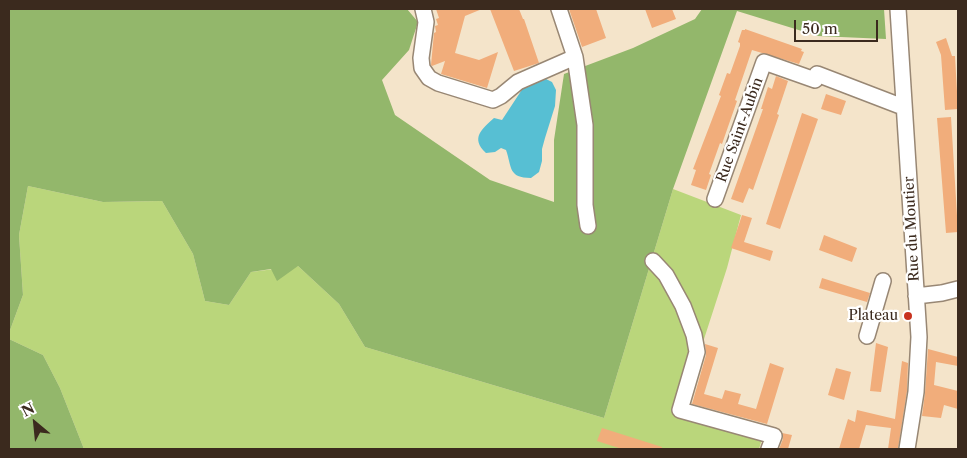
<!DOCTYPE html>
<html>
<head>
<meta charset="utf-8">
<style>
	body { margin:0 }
	#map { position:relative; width:967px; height:458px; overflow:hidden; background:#f4e4ca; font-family:"Libre Caslon Text",serif }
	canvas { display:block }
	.frame { position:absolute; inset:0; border:10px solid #3b2a1e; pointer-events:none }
	.north { position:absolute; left:10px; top:398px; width:50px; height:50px; -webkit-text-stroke:4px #fff; paint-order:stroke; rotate:332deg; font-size:14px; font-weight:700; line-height:20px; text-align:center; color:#3b2a1e }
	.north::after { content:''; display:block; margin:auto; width:18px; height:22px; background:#3b2a1e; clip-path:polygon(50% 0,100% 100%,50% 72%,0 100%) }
	.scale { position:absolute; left:794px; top:20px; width:84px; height:22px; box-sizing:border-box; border:2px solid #3b2a1e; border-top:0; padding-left:6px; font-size:15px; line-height:18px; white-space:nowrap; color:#3b2a1e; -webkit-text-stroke:4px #fff; paint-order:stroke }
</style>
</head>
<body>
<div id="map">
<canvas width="967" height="458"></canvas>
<div class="frame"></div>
<div class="north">N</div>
<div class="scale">50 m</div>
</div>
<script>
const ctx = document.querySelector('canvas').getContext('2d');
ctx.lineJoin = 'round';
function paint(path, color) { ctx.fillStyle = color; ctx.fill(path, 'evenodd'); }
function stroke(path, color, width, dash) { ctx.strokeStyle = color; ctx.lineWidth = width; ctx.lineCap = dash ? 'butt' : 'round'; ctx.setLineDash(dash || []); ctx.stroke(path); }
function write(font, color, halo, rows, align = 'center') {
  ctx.font = font + ' "Libre Caslon Text",serif'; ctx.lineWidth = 4.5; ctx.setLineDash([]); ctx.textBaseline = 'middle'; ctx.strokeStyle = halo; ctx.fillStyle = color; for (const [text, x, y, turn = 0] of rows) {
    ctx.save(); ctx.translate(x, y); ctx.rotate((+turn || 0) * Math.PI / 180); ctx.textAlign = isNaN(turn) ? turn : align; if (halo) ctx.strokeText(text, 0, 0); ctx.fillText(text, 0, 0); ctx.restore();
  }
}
paint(new Path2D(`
	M28 186 103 202 162 201 193 254 205 301 229 305 251 272 298 266 339 304 365 347 604 418 673 189 741 215 727 268 682 407 765 429 759 449H84L60 388 43 355 9 339V333L23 295 19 235Z`), '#bad67b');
paint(new Path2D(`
	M9 9H407L418 22 409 50 382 80 395 115 490 180 554 202V140L564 74 633 48 695 19 702 9H884L886 39 818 36 737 11 673 189 604 418 365 347 339 304 298 266 277 281 271 269 251 272 229 305 205 301 193 254 162 201 103 202 28 186 19 235 23 295 9 333Z
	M9 339 43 355 60 388 84 449H9Z`), '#93b76b');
paint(new Path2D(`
	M546 79 552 82 556 90 555 106 545 138 542 149V161L539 172 531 178C508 178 512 167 506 150L501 148 495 152 486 153C470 138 482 129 494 118L502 120 525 85 534 81Z`), '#57bfd3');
paint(new Path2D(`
	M436 9H482L465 16 455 53 479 60 498 52 487 88 441 74 445 61 432 66 431 65 434 33 436 32 435 26 438 25 436 19 439 18Z
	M490 9H519L523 19H524L539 63 514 71Z
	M569 9H596L606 38 582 47Z
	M645 9H672L676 19 652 28Z
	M745 29 802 49 801 51 804 52 799 64 752 50 735 100 737 101 722 144 720 143 709 174 711 175 706 190 691 185 696 170 693 169 721 96 719 95 727 73 730 74 740 46V43L738 42 742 30H745Z
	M946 38 952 56H955L958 109 945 110 941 55 936 42Z
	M776 76 788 81 777 114 779 115 753 190 749 188 743 203 731 199 763 109H761L768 87 772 89Z
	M826 94 846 101 841 115 821 109Z
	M802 113 818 119 780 229 766 224Z
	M951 117 958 232 946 233 937 118Z
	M742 215 752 218 744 242 773 251 770 261 731 248Z
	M824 235 857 248 852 262 819 250Z
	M822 278 870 293 867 302 819 288Z
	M876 343 888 347 881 392 870 391Z
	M705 344 718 348 704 394 722 399 725 390 741 394 738 404 756 409 770 363 784 368 767 424 692 404 706 355Z
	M928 349 958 357V366L936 362 934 385 958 391V409L944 405 941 418 922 416 925 393Z
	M902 361 908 363 907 391 898 449H888L891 428 866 425 859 449H839L848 419 855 422 857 410 895 419Z
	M836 368 851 372 844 400 828 395Z
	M602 428 662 447V449H622L597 441Z
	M782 433 792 435 788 449H779L783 439Z`), '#f1ad7b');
const minor = new Path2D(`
	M423 9 426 22 421 58 422 68 429 78 438 83 493 100 501 96 518 82 575 57 559 9
	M898 9 919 337 916 392 907 449
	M575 57 585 125V205L588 226
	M715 199 764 62 815 80 817 74 903 107
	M653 261 666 275 683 306 694 335 697 352 680 410 774 436 769 449
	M916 296 942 293 958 289
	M867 336 883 281`);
stroke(minor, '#988774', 18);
stroke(minor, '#fff', 15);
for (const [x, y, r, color] of [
	[908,316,5,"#c8321e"]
]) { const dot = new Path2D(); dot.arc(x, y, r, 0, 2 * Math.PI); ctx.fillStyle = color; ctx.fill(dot); stroke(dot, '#fff', 2); }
write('14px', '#3b2a1e', '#fff', [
	["Rue Saint-Aubin",740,130,-70],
	["Rue du Moutier",912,229,-93]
]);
write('14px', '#3b2a1e', '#fff', [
	["Plateau",898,316]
], 'right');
</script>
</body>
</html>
